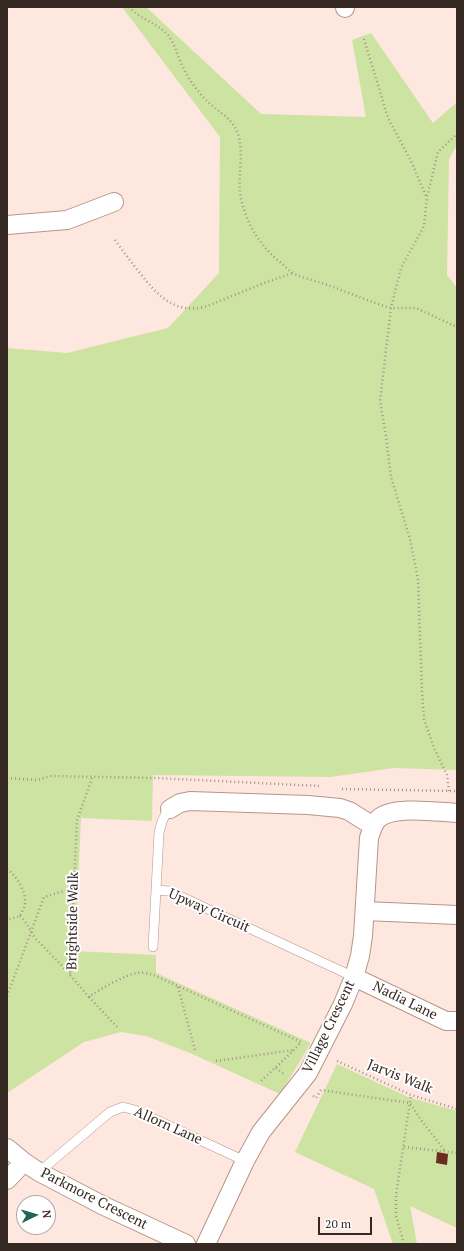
<!DOCTYPE html>
<html>
<head>
<meta charset="utf-8">
<style>
	body { margin:0 }
	#map { position:relative; width:464px; height:1251px; overflow:hidden; background:#fee7df; font-family:"PT Serif",serif }
	canvas { display:block }
	.frame { position:absolute; inset:0; border:8px solid #362823; pointer-events:none }
	.north { position:absolute; left:16px; top:1195px; width:40px; height:40px; box-sizing:border-box; background:#fff; border:1px solid #afa9a7; border-radius:50%; rotate:85deg; font-size:11px; font-weight:700; line-height:16px; text-align:center; color:#362823 }
	.north::after { content:''; display:block; margin:auto; width:14px; height:18px; background:#1e6457; clip-path:polygon(50% 0,100% 100%,50% 72%,0 100%) }
	.scale { position:absolute; left:318px; top:1217px; width:54px; height:18px; box-sizing:border-box; border:2px solid #362823; border-top:0; padding-left:5px; font-size:12px; line-height:14px; white-space:nowrap; color:#362823; -webkit-text-stroke:3px #fff; paint-order:stroke }
</style>
</head>
<body>
<div id="map">
<canvas width="464" height="1251"></canvas>
<div class="frame"></div>
<div class="north">N</div>
<div class="scale">20 m</div>
</div>
<script>
const ctx = document.querySelector('canvas').getContext('2d');
ctx.lineJoin = 'round';
function paint(path, color) { ctx.fillStyle = color; ctx.fill(path, 'evenodd'); }
function stroke(path, color, width, dash) { ctx.strokeStyle = color; ctx.lineWidth = width; ctx.lineCap = dash ? 'butt' : 'round'; ctx.setLineDash(dash || []); ctx.stroke(path); }
function write(font, color, halo, rows, align = 'center') {
  ctx.font = font + ' "PT Serif",serif'; ctx.lineWidth = 4; ctx.setLineDash([]); ctx.textBaseline = 'middle'; ctx.strokeStyle = halo; ctx.fillStyle = color; for (const [text, x, y, turn = 0] of rows) {
    ctx.save(); ctx.translate(x, y); ctx.rotate((+turn || 0) * Math.PI / 180); ctx.textAlign = isNaN(turn) ? turn : align; if (halo) ctx.strokeText(text, 0, 0); ctx.fillText(text, 0, 0); ctx.restore();
  }
}
paint(new Path2D(`
	M122 7H146L261 114 366 117 352 40 371 33 433 123 457 102V145L449 159 447 275 457 288V770L394 768 330 777 153 775 152 821 81 818 75 951 156 955V973L311 1043 280 1094 190 1053 146 1036 121 1032 84 1042 7 1093V348L67 353 168 328 219 273 220 137Z
	M337 1064 408 1097 457 1111V1228L410 1206 417 1244H393L374 1189 295 1152Z`), '#cde3a1');
paint(new Path2D(`
	M437 1152 448 1154 447 1165 436 1163Z`), '#6b2c1f');
const lane = new Path2D(`
	M157 890 169 891 354 977
	M153 947 159 833C161 824 163 816 170 809
	M39 1172 110 1112 123 1107 135 1110 245 1161`);
const street = new Path2D(`
	M345 8V7
	M7 225 67 220 114 202
	M170 809 180 803 190 801 308 805 340 808 349 811 373 826
	M365 911 457 915
	M354 977 446 1021H457
	M7 1148 24 1162 39 1172 102 1205 186 1244
	M7 1180 24 1162
	M206 1244 245 1161 261 1132 308 1073 343 1004 354 977 360 956 363 936 369 838C371 832 373 824 378 819 393 805 437 812 457 813`);
stroke(lane, '#b89587', 10);
stroke(street, '#b89587', 20);
stroke(new Path2D(`
	M129 7C140 19 157 23 168 35 175 44 177 55 182 65 187 77 195 88 204 98 214 109 229 116 236 129 245 146 238 173 240 192 244 221 259 245 281 263 285 266 289 271 293 273 301 278 313 280 322 283 342 290 361 298 381 305L391 308H416L457 327
	M364 39 388 118 411 161 426 196
	M115 240C123 251 131 262 140 273 157 295 174 314 205 307L264 283 293 273
	M7 778 37 780 50 776 156 778 319 786
	M92 778 77 820 70 975 89 997C98 990 127 974 137 973 144 972 151 974 158 977L301 1042 294 1050 261 1081
	M342 789 457 791
	M449 791 447 775 434 748 424 719 422 691 418 579 410 539 391 477 386 436 380 401 391 308 401 268 424 226 427 197 438 152 457 134
	M7 869C16 875 27 893 25 904 25 908 21 912 20 916L7 920
	M20 916C28 923 29 930 36 939L70 974
	M178 987 195 1050
	M7 996 44 897 74 888
	M89 997 118 1028
	M216 1061 294 1050
	M337 1061 411 1095 457 1109
	M276 1068 285 1075
	M313 1096 316 1098 321 1090 410 1103 421 1120 445 1151
	M404 1147 457 1153
	M404 1244 396 1216V1195L411 1095`), '#a6938c', 2.5, [1, 3]);
stroke(lane, '#fff', 9);
stroke(street, '#fff', 18);
write('14px', '#362823', '#fff', [
	["Upway Circuit",209,911,24],
	["Brightside Walk",73,921,-89],
	["Nadia Lane",405,1001,26],
	["Village Crescent",329,1027,-64],
	["Jarvis Walk",400,1077,22],
	["Allorn Lane",168,1126,24],
	["Parkmore Crescent",94,1199,27]
]);
</script>
</body>
</html>
